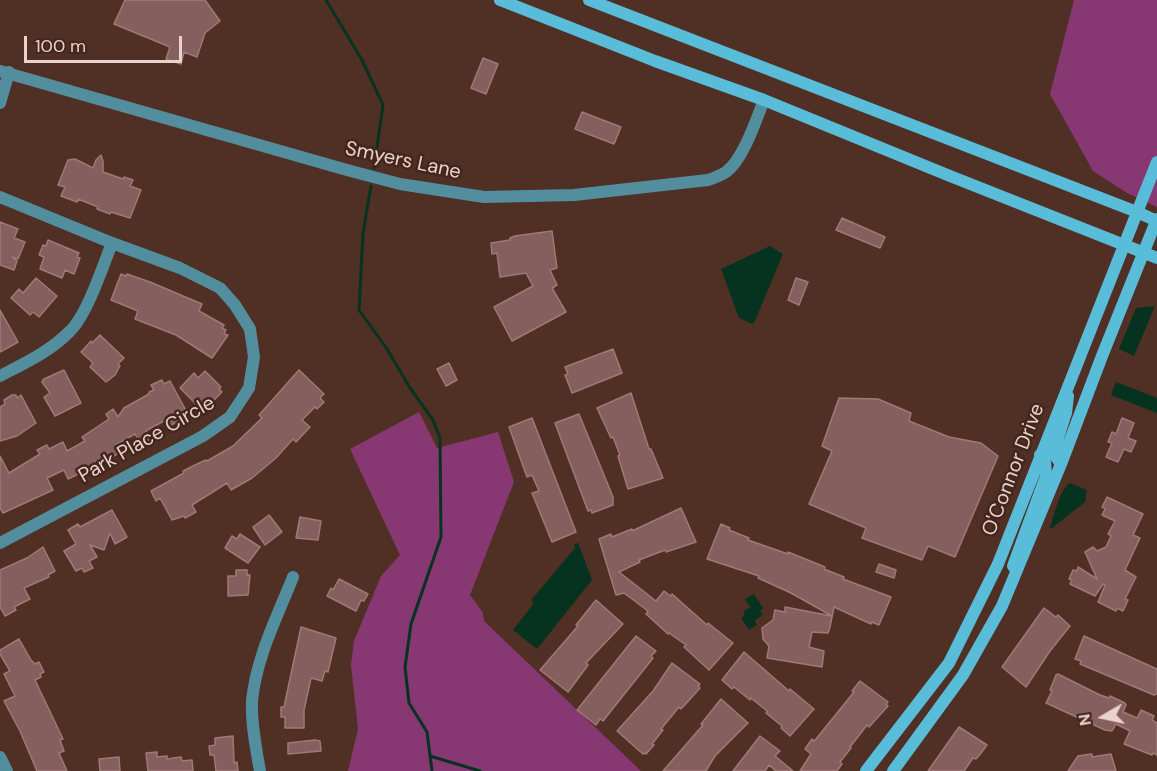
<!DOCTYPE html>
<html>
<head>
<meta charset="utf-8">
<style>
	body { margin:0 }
	#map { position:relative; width:1157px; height:771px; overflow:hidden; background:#503025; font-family:"DM Sans",sans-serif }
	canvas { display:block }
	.north { position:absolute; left:1073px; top:687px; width:60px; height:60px; -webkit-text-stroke:4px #45261c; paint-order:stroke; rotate:261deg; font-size:16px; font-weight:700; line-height:24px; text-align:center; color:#e8d3cd }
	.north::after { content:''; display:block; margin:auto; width:21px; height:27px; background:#e8d3cd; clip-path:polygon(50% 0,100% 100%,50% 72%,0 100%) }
	.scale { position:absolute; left:24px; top:36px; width:158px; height:27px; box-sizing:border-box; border:3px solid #e8d3cd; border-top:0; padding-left:8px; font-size:18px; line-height:21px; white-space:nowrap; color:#e8d3cd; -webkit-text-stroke:4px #45261c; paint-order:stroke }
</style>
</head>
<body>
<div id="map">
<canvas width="1157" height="771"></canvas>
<div class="north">N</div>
<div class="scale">100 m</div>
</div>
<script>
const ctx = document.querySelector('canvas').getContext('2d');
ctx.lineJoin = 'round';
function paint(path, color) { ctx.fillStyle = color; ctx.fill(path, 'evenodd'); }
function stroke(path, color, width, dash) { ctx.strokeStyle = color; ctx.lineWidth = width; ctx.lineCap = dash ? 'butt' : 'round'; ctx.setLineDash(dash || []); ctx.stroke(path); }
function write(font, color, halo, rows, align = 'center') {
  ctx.font = font + ' "DM Sans",sans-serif'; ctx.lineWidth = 5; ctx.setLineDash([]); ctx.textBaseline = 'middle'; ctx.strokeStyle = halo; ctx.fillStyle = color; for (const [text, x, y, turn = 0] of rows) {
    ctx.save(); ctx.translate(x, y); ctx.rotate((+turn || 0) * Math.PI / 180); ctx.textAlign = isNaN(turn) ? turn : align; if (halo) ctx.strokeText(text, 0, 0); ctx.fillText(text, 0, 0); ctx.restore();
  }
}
paint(new Path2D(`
	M1074 0H1157V207L1127 193 1093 171 1050 94Z
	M419 412 437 448 498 432 514 482 470 595 483 613 484 621 641 771H348L358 729 351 665 354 641 381 576 400 555 350 449Z`), '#873872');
paint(new Path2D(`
	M770 246 783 254 754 323 752 324 739 318 721 269Z
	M1155 306 1134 356 1119 349 1136 308Z
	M1116 382 1157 398V413L1111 395Z
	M1070 483 1087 490 1085 502 1052 528H1050C1054 516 1060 488 1070 483Z
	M578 543 592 580 537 649 513 630 534 603 531 600 575 548 574 544Z
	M754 594 763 608 760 611 763 615 755 620 757 625 749 630 741 618 745 615 743 612 750 607 745 599Z`), '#06331f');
stroke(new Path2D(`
	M326 0 362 60 383 105 374 168
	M371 186 363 233 359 310 387 349 410 388 433 420 440 438 441 537 411 624 405 667 409 703 427 732 432 771
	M430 756 480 771`), '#06331f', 3);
const building = new Path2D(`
	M125 0H205L220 21 205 33 197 57 184 52 181 64 166 59 170 47 114 24Z
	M483 58 498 64 486 94 471 88Z
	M582 112 621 127 614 144 575 129Z
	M101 155 103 161V172L123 179 124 177 133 180 130 186 141 190 130 218 111 212 110 214 97 209 98 207 78 199 77 202 61 196 65 187 58 185 68 160 75 159 93 168 96 160Z
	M842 218 885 237 880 248 836 230Z
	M0 222 18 229 14 238 25 242 18 259 12 257 17 261 14 270 0 265Z
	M552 231 557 268 550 270 557 285 552 288 566 312 512 341 494 307 533 286 526 273 500 277 497 253 492 254 491 243 510 240V238L515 236Z
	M48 240 79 253 77 257 80 258 74 274 65 270 62 278 40 269 44 257 39 255 43 245 46 246Z
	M121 274 126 276 127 274 150 282 202 304 199 311 224 325 222 328 226 330 224 334 228 335 212 358 176 335 135 319 138 311 111 300Z
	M36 278 57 296 39 317 33 312 30 315 11 298 19 289 23 293Z
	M796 278 808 282 799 305 788 300Z
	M0 310 18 342 0 352Z
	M100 335 124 358 118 364 120 366 115 375 106 382 90 367 93 363 81 352 91 341 92 343Z
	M613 349 622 373 572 393 565 375 568 374 565 367Z
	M449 363 457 380 446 386 437 369Z
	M64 370 81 403 55 416 44 397 50 393 42 382 44 379Z
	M299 370 324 394 320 398 324 402 317 409 315 407 302 420 310 427 296 442 293 439 276 458 252 478 231 490 227 483 192 505 196 512 185 518 184 516 172 520 160 498 156 501 151 491 184 473 183 471 197 464 206 460 207 461 233 446 262 418 259 415Z
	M205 371 221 387 219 389 222 392 210 404 206 400 199 407 180 388 194 373 198 378Z
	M162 380 164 384 170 381 189 416 167 427 164 421 149 429 146 431 151 439 143 443H140L135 434 117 444 121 452 90 468 91 470 83 474 82 472 68 479 64 470 47 478 53 490 3 513 0 508V456L9 473 40 454 37 450 47 445 49 449 63 442 67 451 85 441 82 437 109 419 106 414 113 409 118 417 124 408 149 394V392L154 390 151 385Z
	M631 393 649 449H651L663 478 628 489 618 456 620 455 613 437 611 438 597 408Z
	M12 395H16L17 398 21 395 36 423 17 436 0 441V407L5 404 4 400Z
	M839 398 878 399 911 413 909 421 949 437 981 443 998 456 955 557 928 546 922 560 862 538 866 528 809 504 832 451 822 446Z
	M579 414 613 497V505L592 513 591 510 588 511 555 423Z
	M532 418 576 532 552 542 532 493 539 491 532 475 527 477 509 427Z
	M1122 418 1134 423 1128 438 1136 441 1131 452 1124 449 1118 462 1106 457 1112 443 1108 442 1112 432 1116 434Z
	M1107 497 1143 514 1133 535 1140 538 1125 570 1136 577 1125 599 1128 600 1123 611 1117 608 1116 611 1098 602 1105 585 1103 584 1095 596 1070 584 1072 580 1069 579 1073 570 1077 571 1078 567 1097 579 1085 552 1093 547 1097 551 1106 547 1111 536 1108 534 1115 521 1102 515 1105 509 1102 507Z
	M681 508 696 542 666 552 665 550 639 560 640 562 619 572 656 601 664 591 671 596 672 594 707 625 708 623 733 643 709 670 684 647 686 645 669 633 668 634 646 614 648 611 624 593 616 595 599 539 611 534 612 537 632 529V531Z
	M112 510 127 537 115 544 110 533 104 550 90 545 97 557 89 561 93 568 84 572 82 568 76 571 64 551 76 544 68 530 78 524 80 527Z
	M269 515 282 532 265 545 253 527Z
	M300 517 321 521 318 540 296 538Z
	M721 524 730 528 729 530 749 538 748 540 788 554V552L825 567 824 569 844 577 843 579 891 597 879 625 872 622 871 624 834 607 830 627 828 633 812 632 809 647 824 651 822 667 767 658 769 646 763 639 762 628 773 620 775 610 785 612V607L832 616 791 593 758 578 759 576 707 559Z
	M240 534 260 547 248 563 225 548 232 536 237 539Z
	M43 547 55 571 48 575 49 577 24 588 30 599 14 607 16 610 5 616 0 607V570L27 558Z
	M879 564 896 570 894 578 876 572Z
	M236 570H247V575H250L248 595 228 596V576H236Z
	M339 579 368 594 364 601 361 600 356 611 327 596 331 588 333 590Z
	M596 600 623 624 586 663 588 665 568 692 540 670 578 626 576 625Z
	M1044 608 1056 617 1058 615 1070 626 1050 651 1026 687 1002 667Z
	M301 627 336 638 328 672 325 671 322 681 311 678 304 710V728H285V717H281V707H284Z
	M636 636 656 651 651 656 653 658 603 721 600 719 596 725 577 710Z
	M1084 636 1157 669V694L1154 695 1080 664 1081 661 1075 659Z
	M19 639 31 660 35 664 39 662 44 672 40 674 41 677 35 680 63 739 60 740 64 751 59 753 67 771H37L20 731 4 701 15 696 4 674 10 671 0 654V650Z
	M744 652 789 691 790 689 814 709 790 736 781 728 782 726 766 713 767 711 751 698 750 700 734 687 732 689 722 680Z
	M672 663 700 684 698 686 700 688 681 709 679 707 661 729 663 730 652 744 654 745 646 754 645 753 643 754 617 731 653 691Z
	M1058 674 1100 695 1109 698 1110 696 1125 703 1126 705 1123 712 1137 718 1141 710 1154 716 1152 720 1157 723V755L1153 753 1152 755 1124 744 1130 731 1116 724 1112 731 1105 730 1046 703 1052 691 1050 690 1056 675Z
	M860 681 888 702 886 704 888 706 869 727 867 725 850 747 851 748 840 762 842 764 837 771H800L811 754 805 749 812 739 814 741 816 739 854 692 852 691Z
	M721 699 748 723 715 756 706 771H663L703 725 701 724Z
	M959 727 987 745 981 753 976 759 973 758 964 771H928Z
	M233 736 234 763 237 762 238 771H216L214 755H210L209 746 215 745V738Z
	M760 736 780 751 775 756 793 771H776L769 765 765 771H733Z
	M315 740 320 741 321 751 288 754V743Z
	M157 752V757L167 756V759L181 757 182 761 192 760 193 771H148L146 753Z
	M1092 754V757L1111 754 1116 771H1068L1078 756Z
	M119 757 120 771H100L99 759Z`);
paint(building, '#855e5e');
stroke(building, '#a07878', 1.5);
stroke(new Path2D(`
	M0 71 347 170 400 184 484 197 574 195 708 180C714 178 720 176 726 172 743 160 756 120 764 100
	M0 103 9 72
	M0 197 112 243 180 268 220 288 235 305 250 329 254 357 249 388 230 417 203 436 0 543
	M0 376C25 363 51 351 70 331 87 315 103 266 112 243
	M0 757 7 771
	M260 771C256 749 251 723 252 701 256 658 277 617 293 577`), '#538e9f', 12);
stroke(new Path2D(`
	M500 0 655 61 764 100 950 176 1157 258
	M589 0 1137 212 1157 221
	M1061 464 1053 453 1066 413 1068 396
	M1013 566 1046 476 1045 462 1040 455
	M866 771 949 663 998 564 1157 162
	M893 771 963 675 1002 606 1061 464 1102 356 1157 219`), '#59bdd9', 12);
write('20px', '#e8d3cd', '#45261c', [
	["Smyers Lane",403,161,12],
	["Park Place Circle",147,440,-30],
	["O'Connor Drive",1014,470,-69]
]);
</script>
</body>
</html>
